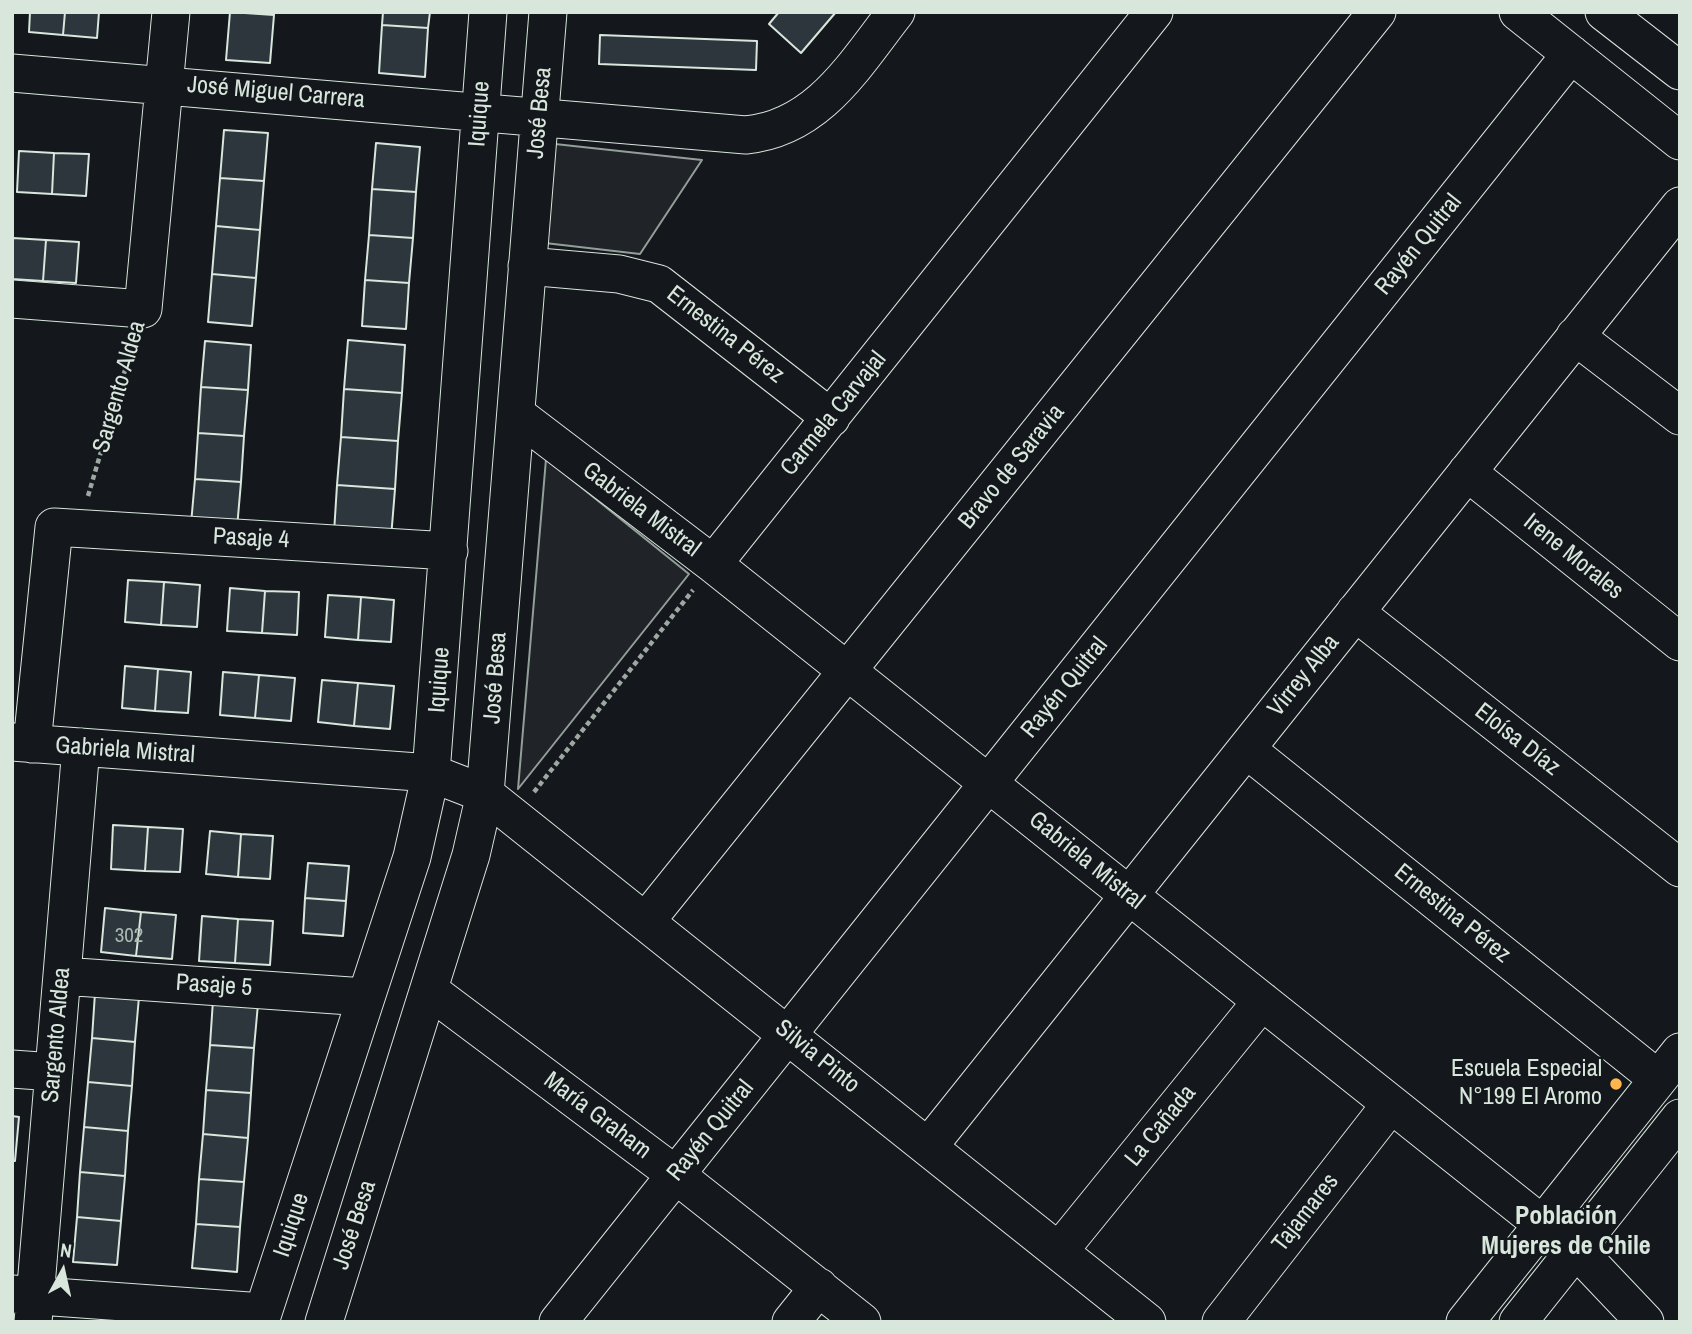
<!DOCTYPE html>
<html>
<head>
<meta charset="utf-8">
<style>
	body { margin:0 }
	#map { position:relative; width:1692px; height:1334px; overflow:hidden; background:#14181c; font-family:"Archivo Narrow",sans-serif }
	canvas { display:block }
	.frame { position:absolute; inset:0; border:14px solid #d8e6dc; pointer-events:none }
	.north { position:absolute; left:28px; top:1236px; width:70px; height:70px; -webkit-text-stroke:5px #14181c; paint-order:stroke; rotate:8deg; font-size:19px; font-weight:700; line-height:28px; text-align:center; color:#d8e6dc }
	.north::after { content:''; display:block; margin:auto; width:24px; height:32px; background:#d8e6dc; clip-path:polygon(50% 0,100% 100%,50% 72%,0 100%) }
</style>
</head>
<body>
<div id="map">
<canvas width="1692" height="1334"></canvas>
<div class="frame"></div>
<div class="north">N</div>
</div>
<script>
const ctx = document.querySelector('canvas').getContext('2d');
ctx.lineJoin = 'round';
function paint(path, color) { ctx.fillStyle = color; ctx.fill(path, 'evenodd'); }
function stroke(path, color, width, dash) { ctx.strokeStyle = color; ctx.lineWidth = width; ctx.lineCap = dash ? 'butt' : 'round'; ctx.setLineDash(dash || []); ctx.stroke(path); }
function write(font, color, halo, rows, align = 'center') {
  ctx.font = font + ' "Archivo Narrow",sans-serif'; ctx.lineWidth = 5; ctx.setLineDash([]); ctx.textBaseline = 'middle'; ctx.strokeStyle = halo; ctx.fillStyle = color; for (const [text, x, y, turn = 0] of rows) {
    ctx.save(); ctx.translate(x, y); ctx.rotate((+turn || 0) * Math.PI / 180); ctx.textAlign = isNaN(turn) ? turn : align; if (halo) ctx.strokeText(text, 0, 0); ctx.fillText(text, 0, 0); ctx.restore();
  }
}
const green = new Path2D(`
	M555 144 702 160 640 254 545 243Z
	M546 459 689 574 518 789Z`);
paint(green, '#202428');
stroke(green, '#939e99', 2);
const building = new Path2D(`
	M30 12H65L63 35 29 32Z
	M65 12H99L97 38 63 35Z
	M230 12 274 15 270 63 226 60Z
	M239 12H274V15Z
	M383 12H430L428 28 382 25Z
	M779 12H836L801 53 769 24Z
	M382 25 428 28 425 77 379 73Z
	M600 35 757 41 756 70 599 64Z
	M224 130 268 133 264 181 220 178Z
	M376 143 420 147 416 192 372 189Z
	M19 151 54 153 52 194 17 192Z
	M54 153 89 154 86 196 52 194Z
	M220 178 264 181 260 230 216 226Z
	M372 189 416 192 413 238 369 235Z
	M216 226 260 230 256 278 212 274Z
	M369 235 413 238 409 283 365 280Z
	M13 238 46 240 43 281 12 279Z
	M46 240 79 242 76 283 43 281Z
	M212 274 256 278 252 326 208 322Z
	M365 280 409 283 406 329 362 326Z
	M348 340 405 345 402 393 344 389Z
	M205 341 251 345 248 390 201 387Z
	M201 387 248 390 244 436 198 433Z
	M344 389 402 393 398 441 341 437Z
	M198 433 244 436 241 482 195 479Z
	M341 437 398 441 395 489 337 485Z
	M195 479 241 482 237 528 191 524Z
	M337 485 395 489 391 538 334 533Z
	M128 580 164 582 161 625 125 622Z
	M164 582 200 585 197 627 161 625Z
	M230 588 265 591 262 633 227 631Z
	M265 591 299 592 297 635 262 633Z
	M328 595 361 597 358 640 325 637Z
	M361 597 394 600 391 642 358 640Z
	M125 666 158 669 155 711 122 708Z
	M158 669 191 672 188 713 155 711Z
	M223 672 259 675 255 718 220 715Z
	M259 675 295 678 291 721 255 718Z
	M322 680 358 683 354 726 318 722Z
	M358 683 394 686 390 729 354 726Z
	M113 825 148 827 145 871 111 869Z
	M148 827 183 829 180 872 145 871Z
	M210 831 241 834 238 877 206 874Z
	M241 834 273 836 270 879 238 877Z
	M308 863 349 866 346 901 305 898Z
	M305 898 346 901 343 936 303 933Z
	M105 908 141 912 136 956 101 952Z
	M141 912 176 915 172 959 136 956Z
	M202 916 238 919 235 963 199 961Z
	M238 919 273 921 270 965 235 963Z
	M95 993 139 997 135 1042 92 1038Z
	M213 1000 258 1004 254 1048 210 1045Z
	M92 1038 135 1042 132 1086 88 1082Z
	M210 1045 254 1048 251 1093 206 1090Z
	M88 1082 132 1086 128 1131 84 1127Z
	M206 1090 251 1093 248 1138 203 1134Z
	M12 1116 19 1117 15 1161H12Z
	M84 1127 128 1131 125 1176 80 1172Z
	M203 1134 248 1138 244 1182 199 1179Z
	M80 1172 125 1176 121 1221 77 1217Z
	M199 1179 244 1182 240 1227 196 1224Z
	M77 1217 121 1221 117 1265 73 1262Z
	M196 1224 240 1227 237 1272 192 1268Z`);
paint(building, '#2c363c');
stroke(building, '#d8e6dc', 2);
const minor = new Path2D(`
	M1518 12 1680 141
	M1604 12 1680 71
	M12 73 746 135C819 128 855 64 896 12
	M527 266 619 274 659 284 831 418
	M12 299 143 309 171 12
	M1575 336 1680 416
	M516 414 713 564 1528 1213 1590 1264 1645 1322
	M1467 472 1680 642
	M713 564 1154 12
	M1355 612 1680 868
	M12 742 431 773 485 794 1147 1322
	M32 744 54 527 449 551
	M1246 749 1658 1079
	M646 921 1377 12
	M62 976 365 997
	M429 990 676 1175 862 1322
	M12 1069 54 1072
	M928 1147 1680 206
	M1059 1251 1262 1001
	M12 1294 263 1312
	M33 1322 81 747
	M260 1322 412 857 431 773 488 12
	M324 1322 471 855 485 794 548 12
	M558 1322 1571 54
	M791 1322 819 1287
	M1221 1322 1391 1104
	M1465 1322 1680 1052
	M1518 1322 1680 1118`);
stroke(minor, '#d8e6dc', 39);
stroke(new Path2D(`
	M88 496 133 343
	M534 792 693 590`), '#9da8a2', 4.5, [5, 3.5]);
stroke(minor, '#14181c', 37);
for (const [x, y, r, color] of [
	[1616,1084,7,"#ffb74d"]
]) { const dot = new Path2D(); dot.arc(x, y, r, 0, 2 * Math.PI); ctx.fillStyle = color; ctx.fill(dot); stroke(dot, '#14181c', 2.5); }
write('21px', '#adbab4', null, [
	["302",129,936]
]);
write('24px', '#d8e6dc', '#14181c', [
	["José Miguel Carrera",276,93,5],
	["José Besa",540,113,-85],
	["Iquique",480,114,-86],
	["Rayén Quitral",1419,245,-51],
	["Ernestina Pérez",725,335,38],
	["Sargento Aldea",120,387,-74],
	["Carmela Carvajal",834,414,-51],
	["Bravo de Saravia",1012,467,-51],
	["Gabriela Mistral",641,510,37],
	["Pasaje 4",251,539,3],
	["Irene Morales",1573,557,39],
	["Virrey Alba",1304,676,-51],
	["José Besa",496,678,-86],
	["Iquique",440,680,-86],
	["Rayén Quitral",1065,688,-51],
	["Eloísa Díaz",1517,740,38],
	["Gabriela Mistral",125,751,4],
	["Gabriela Mistral",1086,861,39],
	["Ernestina Pérez",1452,914,39],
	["Pasaje 5",214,986,4],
	["Sargento Aldea",57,1035,-85],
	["Silvia Pinto",817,1057,39],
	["María Graham",597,1116,37],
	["La Cañada",1161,1126,-51],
	["Rayén Quitral",711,1131,-51],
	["Tajamares",1306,1213,-52],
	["Iquique",292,1225,-72],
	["José Besa",355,1225,-72]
]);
write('24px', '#d8e6dc', '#14181c', [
	["Escuela Especial",1602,1070],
	["N°199 El Aromo",1602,1098]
], 'right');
write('bold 26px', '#d8e6dc', '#14181c', [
	["Población",1566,1217],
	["Mujeres de Chile",1566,1247]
]);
</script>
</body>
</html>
